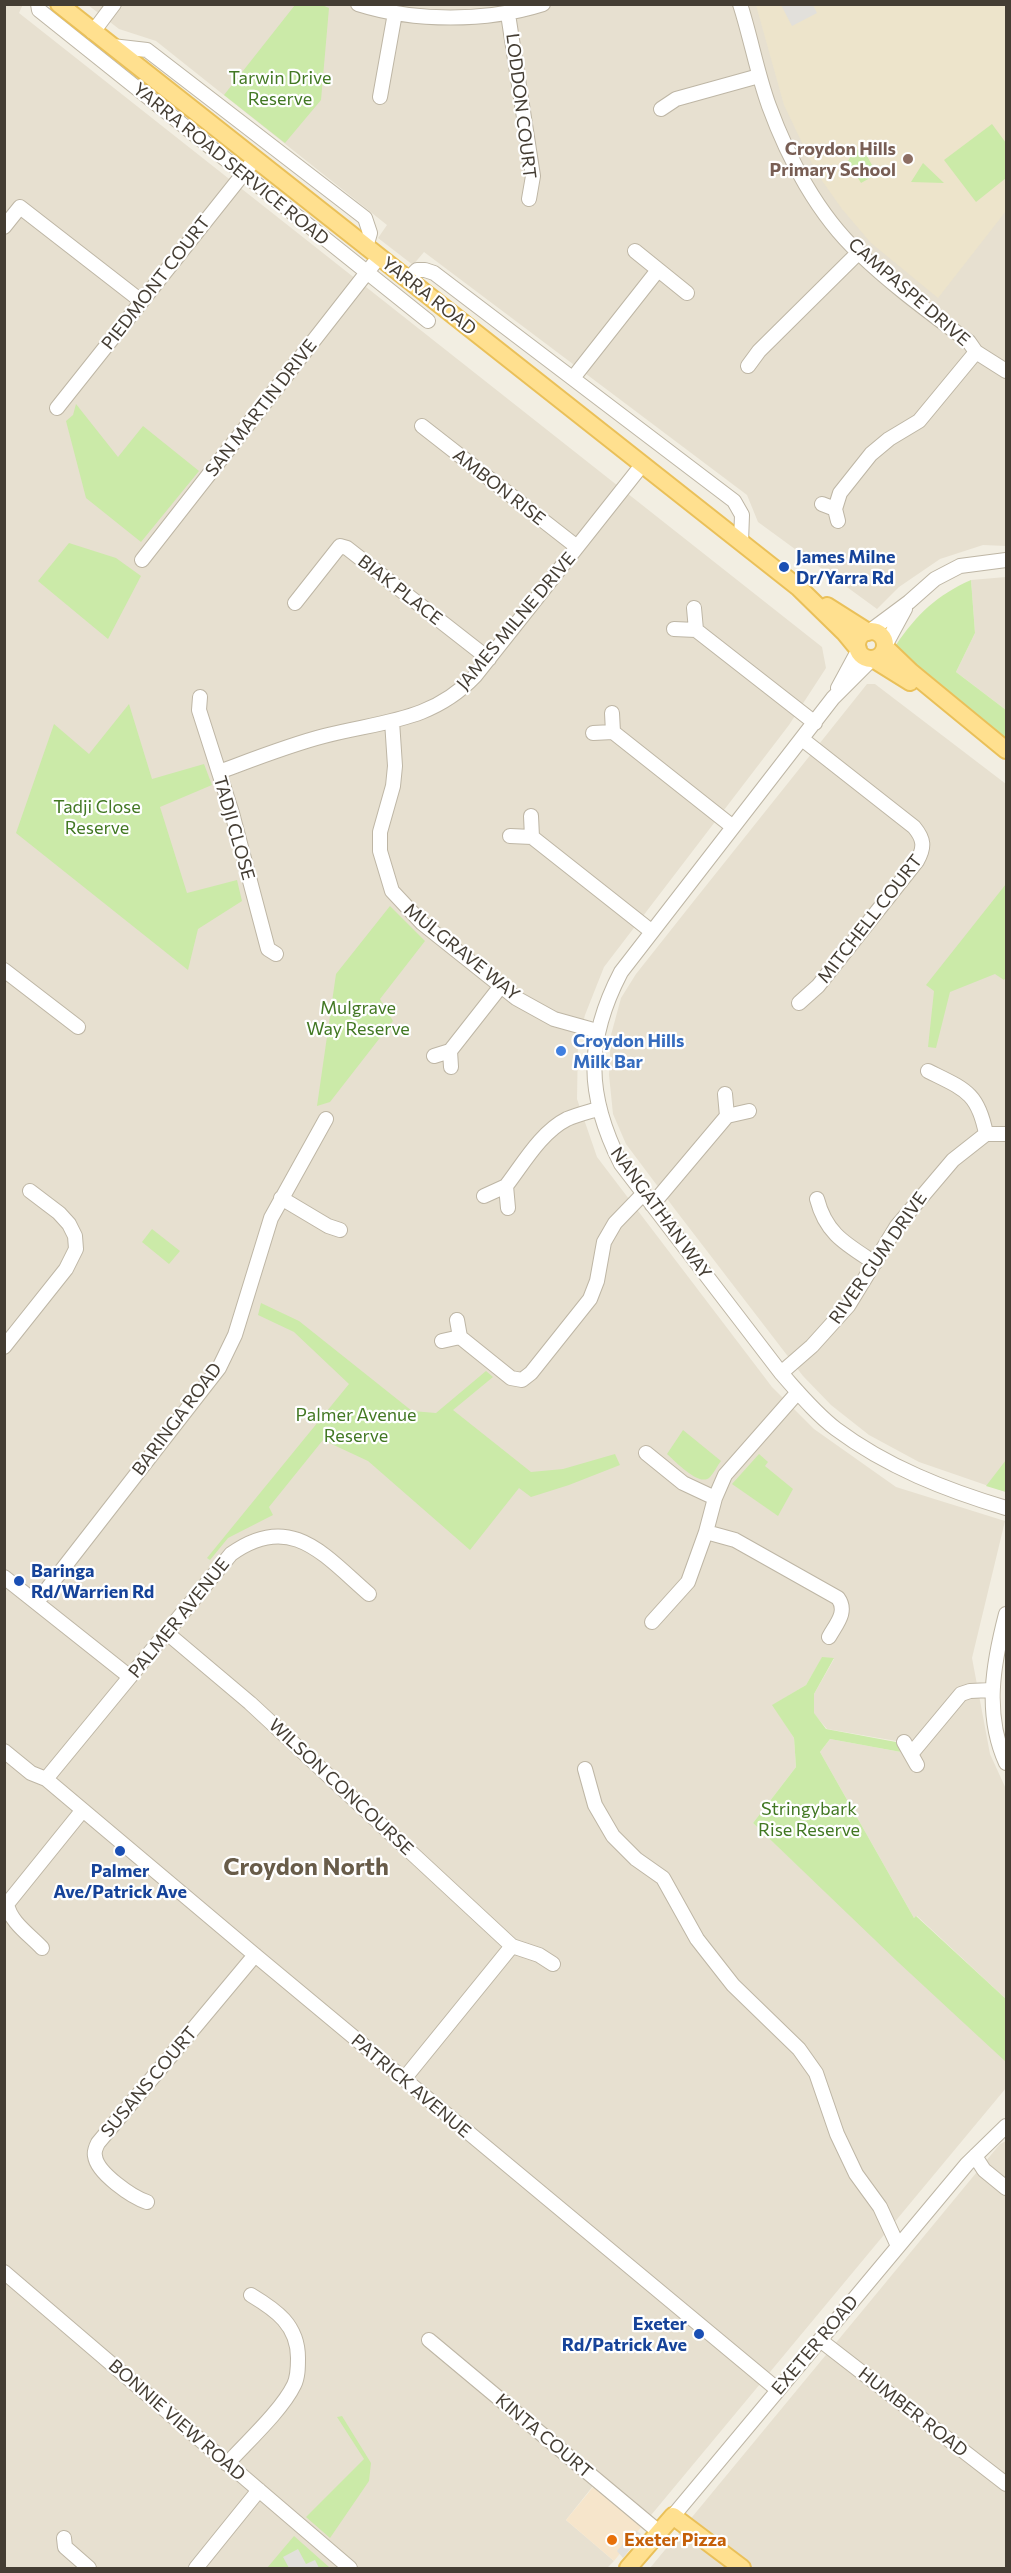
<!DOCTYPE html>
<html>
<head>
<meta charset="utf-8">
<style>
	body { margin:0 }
	#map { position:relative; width:1011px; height:2573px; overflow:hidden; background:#f2eee2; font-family:Commissioner,sans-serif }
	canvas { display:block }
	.frame { position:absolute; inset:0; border:6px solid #443d33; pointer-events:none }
</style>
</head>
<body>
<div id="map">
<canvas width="1011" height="2573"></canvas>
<div class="frame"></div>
</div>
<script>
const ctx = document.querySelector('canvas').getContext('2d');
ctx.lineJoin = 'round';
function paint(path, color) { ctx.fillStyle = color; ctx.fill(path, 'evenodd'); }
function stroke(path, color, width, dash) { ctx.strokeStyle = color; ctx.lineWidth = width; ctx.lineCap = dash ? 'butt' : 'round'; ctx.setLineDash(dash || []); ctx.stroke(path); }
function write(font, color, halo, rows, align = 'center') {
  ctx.font = font + ' Commissioner,sans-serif'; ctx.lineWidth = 4.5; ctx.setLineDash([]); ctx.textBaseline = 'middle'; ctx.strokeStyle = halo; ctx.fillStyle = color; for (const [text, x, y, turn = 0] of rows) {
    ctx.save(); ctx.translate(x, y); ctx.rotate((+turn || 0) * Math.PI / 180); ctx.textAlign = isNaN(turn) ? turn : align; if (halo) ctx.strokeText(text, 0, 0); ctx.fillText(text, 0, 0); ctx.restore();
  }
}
paint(new Path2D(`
	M23 4 19 13 822 647 826 668 789 725 604 967 585 1015 578 1042 577 1099 597 1157 772 1387 814 1429 896 1487 1005 1521 972 1658 990 1754 1006 1789V1999L917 1916 914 1918 820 1752 830 1739 901 1752 896 1741 827 1729 814 1714V1694L834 1659 822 1658 806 1685 773 1705 794 1738 796 1767 753 1823 1006 2061V2088L642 2526 593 2486 566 2520 614 2561 607 2568H5L4 5Z
	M88 5H1006V546L983 545 940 559 899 587 877 609 758 522 747 495 424 252 413 265 378 238 387 225 156 41 119 29Z
	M1006 577V710L956 672 975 633 971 580Z
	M867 684H875L1006 784V1492L919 1462 869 1435 831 1405 803 1376 677 1212 626 1144 613 1114 609 1075 611 1035 621 998 636 974 697 897Z
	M1006 2141V2568H650L1000 2144Z`), '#e7e0d0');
paint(new Path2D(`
	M594 2486 642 2526 614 2561 566 2520Z`), '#f6e5cb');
paint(new Path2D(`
	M756 5H1006V211L938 298 871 243 842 209 816 172 784 105Z`), '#ede4cb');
paint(new Path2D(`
	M295 5H322L329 8 321 100 285 143 224 95Z
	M992 124 1006 143V178L976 202 944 160Z
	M862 147 877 174 861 183 848 161 853 152Z
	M923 163 944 183 911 182Z
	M76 404 118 457 143 426 199 471 141 542 86 498 66 421 73 415Z
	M69 543 116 558 141 576 108 639 38 581Z
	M971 580 975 633 956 672 1006 710V739C967 710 927 683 896 645 917 614 937 595 971 580Z
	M129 704 152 779 204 764 212 785 160 807 187 893 237 880 242 901 198 929 188 970 16 833 54 724 89 754Z
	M1006 884V977L1004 980 995 974 950 992 936 1048 928 1047 934 991 926 985Z
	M390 906 425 941 380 999 393 1021 330 1102 317 1106 336 974Z
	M152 1229 180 1251 169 1264 142 1242Z
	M261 1303 299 1321 412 1411 436 1413 486 1371 493 1377 453 1410 531 1472 563 1469 615 1454 620 1465 569 1485 531 1497 519 1488 470 1550 368 1461 323 1440 269 1507 273 1515 228 1538 210 1560 207 1558 349 1384 294 1332 258 1315Z
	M683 1430 721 1461C717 1466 714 1473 710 1477 700 1488 675 1461 667 1454Z
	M759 1454 768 1462 765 1466 793 1489 778 1516 732 1484Z
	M1006 1460V1492L986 1486Z
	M822 1657 834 1658 814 1694V1713L826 1729 896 1742 901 1752 830 1739 820 1752 914 1918 916 1916 1006 1999V2062L898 1962 753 1823 796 1767 794 1738 772 1705 806 1685Z
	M342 2416 371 2463 369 2481 330 2538 306 2517 364 2459 337 2417Z
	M294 2536 329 2567 327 2568H267Z`), '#cbeaa8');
paint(new Path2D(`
	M781 5H813L817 13 792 26Z
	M635 2530 641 2534 640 2537 623 2558 617 2551Z
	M298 2549 306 2564 315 2560 319 2568H289L283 2557Z`), '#e2e0db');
const minor = new Path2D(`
	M38 4 39 10 428 321
	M358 4C415 22 486 22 543 4
	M740 4C751 38 757 73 769 106 788 158 818 215 859 253 893 286 932 314 969 342L976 352 1006 371
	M508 14 533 176 529 199
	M93 32 114 4
	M112 46 147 50 365 218 370 233 366 247
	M380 97 395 13
	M661 109 676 99 759 76
	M4 227 20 207 141 301
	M635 251 687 293
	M408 279 417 270H425L434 273 734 501 742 515 741 542
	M748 366 759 351 858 253
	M573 378 658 270
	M57 408 255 159
	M422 426 577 547
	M822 504 835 509 838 521
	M835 509 840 493 871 454 889 439 919 421 976 352
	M142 560 379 257
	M295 603 340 546 347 548 489 659
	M674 629 696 630 694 608
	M696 630 815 723
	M870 631 909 602 935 579 960 566 1006 560
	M886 644 905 609
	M872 659 833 698 621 972C585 1041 586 1095 621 1164L781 1373C798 1392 815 1413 836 1429 887 1467 946 1490 1006 1508
	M838 688 858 651
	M200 697 199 710 232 813 268 949 276 954
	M392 721 395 766 393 786 380 832V851L392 891 422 923 516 998 554 1019 597 1031
	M613 732 733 827
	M593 733 613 732 612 713
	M219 772C254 759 289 745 324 736 382 721 431 722 475 676L642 465
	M510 836 532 837 531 816
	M532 837 651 931
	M4 970 78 1027
	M799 1003 818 986 917 861C925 847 924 839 914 827L802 739
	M450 1051 501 986
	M434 1056 450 1051 451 1067
	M928 1071C964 1089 978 1092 986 1134
	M725 1094 727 1116 749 1111
	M506 1186C523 1164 541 1132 567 1119 576 1115 588 1112 598 1109
	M484 1196 506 1186 508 1208
	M281 1198 328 1226 340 1230
	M817 1199C826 1234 846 1244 875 1263
	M652 1205 727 1116
	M460 1337 511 1378 522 1380 531 1373 590 1299 597 1281 604 1242 615 1223 644 1193
	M442 1341 460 1337 457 1320
	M4 1347 66 1269 76 1249 75 1236 69 1224 59 1213 30 1191
	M781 1373 812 1346 848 1306 897 1226 953 1160 986 1134H1006
	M646 1453 683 1483 715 1498
	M706 1532 735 1540 838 1598C848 1612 836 1624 829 1637
	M4 1577 130 1677
	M37 1602 219 1368 235 1335 271 1218 326 1119
	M1006 1614C993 1664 984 1714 1006 1763
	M652 1622 688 1582 706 1532 715 1498 725 1475 798 1392
	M167 1633 250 1703 512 1946 539 1955 553 1964
	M904 1742 917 1765
	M4 1751 31 1773 46 1779
	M911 1754 961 1694 970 1691 991 1690
	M585 1769 595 1805 613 1836 636 1859 663 1878 697 1939 733 1985 799 2049 816 2073 837 2134 856 2174 880 2207 898 2246
	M46 1779 255 1955 778 2390
	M46 1779 231 1554C291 1511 324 1555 369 1594
	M42 1948C30 1935 10 1922 7 1904L82 1811
	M404 2079 512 1946
	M975 2156 984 2170 1006 2188
	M147 2202C132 2197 97 2173 95 2156 94 2152 96 2147 98 2143L255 1955
	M4 2272 350 2568
	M429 2340 659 2532
	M820 2340 1006 2484
	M227 2464C247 2442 282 2410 294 2385 298 2377 298 2367 298 2358 298 2325 276 2310 251 2295
	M673 2516 967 2164 1006 2126
	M64 2538 65 2547 89 2568
	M196 2568 259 2490`);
const major = new Path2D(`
	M59 4 799 588 844 632 858 649
	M827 606 868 632
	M857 645a14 14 0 1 1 28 0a14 14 0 1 1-28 0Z
	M885 647 911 672 1006 750
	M873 659 910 682
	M628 2568 673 2516 742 2568`);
stroke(minor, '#beb6a5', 16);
stroke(major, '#eac059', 20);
stroke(minor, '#fff', 14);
stroke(major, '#ffe08f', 16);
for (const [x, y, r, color] of [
	[908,159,6,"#8d6e63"],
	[784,567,6,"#1a4fb4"],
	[561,1051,6,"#3f7fe0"],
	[19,1581,6,"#1a4fb4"],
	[120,1851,6,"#1a4fb4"],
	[699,2334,6,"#1a4fb4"],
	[612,2540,6,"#e8710a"]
]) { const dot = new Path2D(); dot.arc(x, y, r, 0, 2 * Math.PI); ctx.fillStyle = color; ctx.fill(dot); stroke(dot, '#fff', 2); }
write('18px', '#427823', '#fff', [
	["Tarwin Drive",280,78],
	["Reserve",280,99],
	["Tadji Close",97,807],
	["Reserve",97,828],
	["Mulgrave",358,1008],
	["Way Reserve",358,1029],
	["Palmer Avenue",356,1415],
	["Reserve",356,1436],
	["Stringybark",809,1809],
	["Rise Reserve",809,1830]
]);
write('18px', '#443d33', '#fff', [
	["LODDON COURT",521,106,83],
	["YARRA ROAD SERVICE ROAD",231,164,39],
	["PIEDMONT COURT",156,283,-52],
	["CAMPASPE DRIVE",909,292,41],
	["YARRA ROAD",429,296,38],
	["SAN MARTIN DRIVE",261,408,-52],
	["AMBON RISE",499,487,38],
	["BIAK PLACE",400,590,38],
	["JAMES MILNE DRIVE",516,621,-50],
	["TADJI CLOSE",234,828,74],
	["MITCHELL COURT",870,919,-52],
	["MULGRAVE WAY",462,952,39],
	["NANGATHAN WAY",661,1213,54],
	["RIVER GUM DRIVE",878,1258,-55],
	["BARINGA ROAD",177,1419,-53],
	["PALMER AVENUE",179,1618,-51],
	["WILSON CONCOURSE",341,1787,43],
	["SUSANS COURT",149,2082,-50],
	["PATRICK AVENUE",411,2086,40],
	["EXETER ROAD",815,2345,-50],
	["HUMBER ROAD",913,2412,38],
	["BONNIE VIEW ROAD",177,2420,41],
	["KINTA COURT",544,2436,40]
]);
write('bold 18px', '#785e54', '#fff', [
	["Croydon Hills",896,149],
	["Primary School",896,170]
], 'right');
write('bold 18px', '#164399', '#fff', [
	["James Milne",796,557],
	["Dr/Yarra Rd",796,578],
	["Baringa",31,1571],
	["Rd/Warrien Rd",31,1592],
	["Palmer",120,1871,"center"],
	["Ave/Patrick Ave",120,1892,"center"],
	["Exeter",687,2324,"right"],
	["Rd/Patrick Ave",687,2345,"right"]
], 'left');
write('bold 18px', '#366cbe', '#fff', [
	["Croydon Hills",573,1041],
	["Milk Bar",573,1062]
], 'left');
write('bold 18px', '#c56008', '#fff', [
	["Exeter Pizza",624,2540]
], 'left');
write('bold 24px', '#685c49', '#fff', [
	["Croydon North",306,1867]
]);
</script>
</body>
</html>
